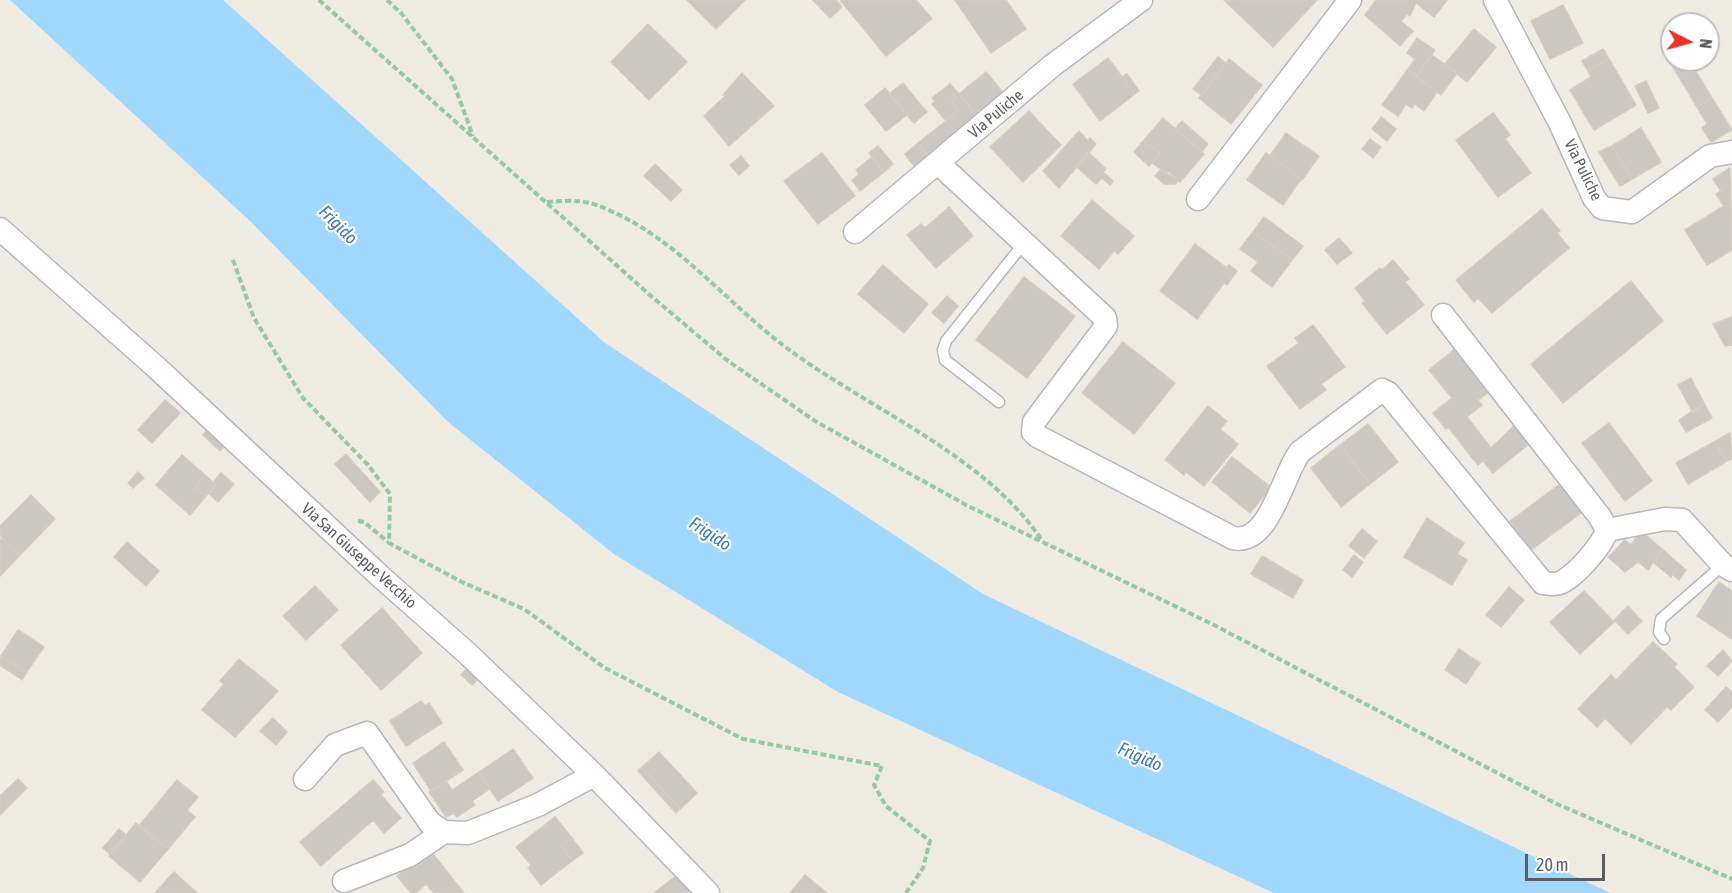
<!DOCTYPE html>
<html>
<head>
<meta charset="utf-8">
<style>
	body { margin:0 }
	#map { position:relative; width:1732px; height:893px; overflow:hidden; background:#eeebe2; font-family:"Asap Condensed",sans-serif }
	canvas { display:block }
	.north { position:absolute; left:1660px; top:12px; width:60px; height:60px; box-sizing:border-box; background:#fff; border:2px solid #bdbfc1; border-radius:50%; rotate:96deg; font-size:16px; font-weight:700; line-height:24px; text-align:center; color:#5a5e63 }
	.north::after { content:''; display:block; margin:auto; width:21px; height:27px; background:#f03026; clip-path:polygon(50% 0,100% 100%,50% 72%,0 100%) }
	.scale { position:absolute; left:1525px; top:854px; width:80px; height:27px; box-sizing:border-box; border:3px solid #5a5e63; border-top:0; padding-left:8px; font-size:18px; line-height:21px; white-space:nowrap; color:#5a5e63; -webkit-text-stroke:4px #fff; paint-order:stroke }
</style>
</head>
<body>
<div id="map">
<canvas width="1732" height="893"></canvas>
<div class="north">N</div>
<div class="scale">20 m</div>
</div>
<script>
const ctx = document.querySelector('canvas').getContext('2d');
ctx.lineJoin = 'round';
function paint(path, color) { ctx.fillStyle = color; ctx.fill(path, 'evenodd'); }
function stroke(path, color, width, dash) { ctx.strokeStyle = color; ctx.lineWidth = width; ctx.lineCap = dash ? 'butt' : 'round'; ctx.setLineDash(dash || []); ctx.stroke(path); }
function write(font, color, halo, rows, align = 'center') {
  ctx.font = font + ' "Asap Condensed",sans-serif'; ctx.lineWidth = 4.5; ctx.setLineDash([]); ctx.textBaseline = 'middle'; ctx.strokeStyle = halo; ctx.fillStyle = color; for (const [text, x, y, turn = 0] of rows) {
    ctx.save(); ctx.translate(x, y); ctx.rotate((+turn || 0) * Math.PI / 180); ctx.textAlign = isNaN(turn) ? turn : align; if (halo) ctx.strokeText(text, 0, 0); ctx.fillText(text, 0, 0); ctx.restore();
  }
}
paint(new Path2D(`
	M10 0H223L605 343 983 594 1610 893H1274L838 692 614 554 448 422 250 221Z`), '#a0d8ff');
const building = new Path2D(`
	M687 0H745L716 29Z
	M813 0H836L842 7 830 18Z
	M840 0H916L932 19 886 56Z
	M955 0H1006L1026 29 991 53Z
	M1224 0H1317L1273 47Z
	M1376 0H1447L1434 17 1416 3 1410 16 1407 14 1401 21 1413 31 1400 46 1365 15Z
	M1563 5 1583 43 1550 59 1531 21Z
	M648 24 687 62 649 100 611 62Z
	M1474 29 1496 47 1467 82 1445 64Z
	M1417 38 1435 50 1416 76 1408 69 1415 59 1407 53Z
	M1603 49 1609 59 1588 71 1582 61Z
	M1432 55 1457 73 1441 95 1416 76Z
	M1218 57 1226 63 1201 95 1193 89Z
	M1108 58 1135 94 1100 121 1073 84Z
	M1229 59 1262 85 1231 124 1199 98Z
	M1609 59 1636 105 1594 130 1570 90 1591 77 1588 71Z
	M1674 60H1689L1712 98 1697 107 1670 62Z
	M1408 69 1437 92 1424 111 1415 104 1412 108 1406 104 1398 116 1382 105Z
	M986 72 1006 96 979 118 959 94Z
	M742 73 774 106 729 146 704 116 725 96 723 95Z
	M1127 74 1139 91 1135 94 1122 77Z
	M1646 81 1659 108 1648 113 1635 86Z
	M903 83 920 104 907 115 889 94Z
	M950 84 957 92 936 109 932 104 935 101 932 98Z
	M885 88 907 115 886 131 865 105Z
	M957 92 959 94 951 101 959 110 946 121 936 109Z
	M959 94 979 118 958 136 946 121 959 110 951 101Z
	M1712 98 1732 130 1711 142 1702 128 1707 124 1697 107Z
	M920 104 927 112 914 123 907 115Z
	M1029 111 1061 145 1023 182 990 147Z
	M1493 113 1510 135 1505 139 1531 173 1498 197 1456 140Z
	M1381 117 1396 129 1387 141 1372 129Z
	M1163 118 1204 154 1180 182 1152 163 1160 154 1144 140Z
	M946 121 958 136 930 159 918 143Z
	M1182 121 1208 144 1202 151 1175 129Z
	M1641 128 1661 162 1632 179 1612 146Z
	M1079 131 1088 141 1090 138 1096 144 1059 188 1043 171Z
	M1286 133 1319 156 1302 180 1270 156Z
	M1370 139 1381 147 1373 158 1362 149Z
	M1144 140 1160 154 1149 166 1134 152Z
	M918 143 930 159 917 170 905 154Z
	M878 146 893 164 884 172 869 153Z
	M1612 146 1632 179 1620 186 1599 152Z
	M1088 152 1106 169 1103 172 1113 181 1110 185 1102 178 1096 184 1076 166Z
	M822 153 855 196 818 224 784 181Z
	M1266 153 1301 179 1283 205 1247 180Z
	M741 156 749 166 739 175 730 165Z
	M872 157 884 172 860 191 852 180 859 174 856 170Z
	M655 164 682 190 671 201 644 176Z
	M1730 168 1732 250 1707 265 1685 230 1724 206 1716 194 1721 191 1713 179Z
	M1160 170 1166 174 1168 171 1178 180 1175 184H1164L1155 176Z
	M1092 200 1134 236 1118 254 1114 251 1099 269 1061 236Z
	M949 207 973 236 936 268 907 235 921 224 925 228Z
	M1542 209 1560 231 1557 233 1569 248 1492 313 1478 298 1474 302 1456 280Z
	M1264 217 1303 246 1292 260 1253 232Z
	M1253 232 1292 260 1272 287 1251 271 1258 262 1240 249Z
	M1339 238 1352 253 1337 264 1325 250Z
	M1195 244 1227 268 1229 265 1237 271 1227 285 1224 283 1197 319 1160 291Z
	M1393 260 1409 279 1405 282 1424 305 1387 334 1362 303 1365 301 1355 288 1380 268 1382 270Z
	M883 265 928 304 904 333 858 294Z
	M1024 277 1075 316 1027 378 976 340Z
	M1631 281 1663 321 1563 403 1531 364Z
	M947 296 958 306 944 323 932 313Z
	M1732 317V345L1725 346 1713 324Z
	M1313 325 1345 367 1321 384 1326 390 1300 409 1267 366 1299 343 1295 338Z
	M1123 342 1175 383 1134 434 1082 393Z
	M1456 348 1492 390 1478 400 1482 405 1467 417 1491 448 1518 422 1534 440 1493 473 1483 461 1478 465 1448 427 1446 429 1433 413 1452 398 1429 370Z
	M1691 378 1704 403 1693 413 1678 385Z
	M165 400 180 413 152 443 138 430Z
	M1704 403 1712 418 1686 432 1679 420Z
	M1208 406 1227 421 1220 429 1238 444 1204 486 1186 472 1184 475 1165 460Z
	M1609 423 1652 481 1625 501 1582 443Z
	M1368 424 1398 462 1370 484 1340 445Z
	M208 429 226 445 220 451 203 435Z
	M1730 433 1732 459 1727 461 1714 442Z
	M1714 442 1727 461 1688 484 1676 463Z
	M1340 445 1370 484 1341 507 1311 468Z
	M346 454 380 492 370 502 335 464Z
	M182 455 205 475 195 487 206 496 190 515 156 485Z
	M1232 457 1271 487 1250 513 1212 482Z
	M138 472 144 478 133 488 128 483Z
	M221 473 234 484 218 502 209 494 216 485 213 482Z
	M205 475 216 485 206 496 195 487Z
	M1560 484 1581 513 1531 550 1510 521Z
	M31 495 55 519 20 555 0 536V526Z
	M1427 518 1464 543 1457 554 1467 560 1452 585 1404 557Z
	M1362 529 1377 541 1364 558 1349 546Z
	M1641 531 1662 549 1648 570 1638 562 1625 572 1608 557 1625 540 1631 545Z
	M2 538 20 555 0 576V540Z
	M127 542 159 571 146 586 114 557Z
	M1662 549 1679 564 1671 577 1654 563Z
	M1354 555 1363 562 1352 577 1343 570Z
	M1262 556 1303 580 1293 598 1251 574Z
	M1679 564 1686 570 1679 580 1673 575Z
	M1719 582 1732 591V639L1697 616Z
	M315 586 338 610 306 640 283 616Z
	M1509 587 1524 600 1501 627 1486 615Z
	M1584 591 1614 622 1580 654 1550 622Z
	M1628 606 1642 621 1628 634 1614 620Z
	M382 608 422 653 381 690 341 645Z
	M18 630 44 647 26 673 1 656Z
	M1653 642 1677 664 1674 667 1694 687 1671 710 1667 707 1631 744 1605 718 1597 727 1578 709 1611 675 1616 680Z
	M1459 649 1480 663 1466 684 1445 670Z
	M1723 650 1732 661 1718 676 1707 666Z
	M1 656 26 673 22 680 0 665Z
	M239 659 278 691 235 737 202 710 224 684 220 681Z
	M467 668 478 679 472 685 461 675Z
	M1726 687 1732 692V707L1718 722 1705 710Z
	M421 701 425 706 429 703 442 723 406 746 390 721Z
	M273 718 287 732 276 745 260 731Z
	M444 742 463 770 431 791 413 763Z
	M513 749 533 778 498 801 479 772Z
	M659 752 697 793 680 809 642 767Z
	M642 767 680 809 676 813 638 771Z
	M479 772 490 789 472 801 475 805 457 817 454 813 446 817 429 792 446 781 452 790Z
	M18 779 27 788 0 815V796Z
	M177 780 198 797 187 810 195 817 168 849 139 826Z
	M373 780 384 792 381 795 401 818 384 833 373 820 321 866 300 842Z
	M555 817 572 838 562 846 572 861 541 885 528 868 531 865 516 847Z
	M136 823 168 849 140 882 109 856Z
	M119 829 126 835 110 854 103 848Z
	M572 838 583 853 572 861 562 846Z
	M433 854 464 893H434L426 884 416 893H411L397 876 413 863 416 867Z
	M174 872 197 893H155Z
	M677 875 690 893H654Z
	M805 875 827 893H790Z`);
paint(building, '#cbc7c1');
stroke(building, '#d3ccc0', 1.5);
const service = new Path2D(`
	M999 402 945 360 943 350 946 341 1024 243
	M1664 639 1659 632 1661 619 1723 565`);
const minor = new Path2D(`
	M1495 0 1560 123 1594 198 1602 208 1632 212 1710 156 1732 152
	M938 163 1105 318 1106 326 1034 422 1033 432 1037 436 1233 538C1270 546 1283 473 1300 452L1382 390 1388 393 1543 583C1550 584 1556 585 1562 582 1577 574 1602 546 1607 530L1600 517 1443 315
	M1198 199 1350 0
	M0 229 157 368 381 577 468 654 594 775 708 893
	M855 232 1053 65 1141 0
	M1607 530 1665 519 1682 520 1723 565 1732 570
	M305 779 335 745 367 733 430 823 444 832 468 833 538 805 594 775
	M344 881 410 855 444 832`);
stroke(service, '#b5b8bd', 13);
stroke(minor, '#b5b8bd', 25);
stroke(new Path2D(`
	M319 0 651 296 728 361 815 421 968 506 1212 624 1557 804 1732 879
	M387 0 401 13 452 79 473 136
	M547 202C576 200 586 199 613 212 681 243 729 305 788 349 869 409 984 455 1041 539
	M233 260 254 318 303 398 368 465 390 494 389 543 462 582 524 609 605 668 743 739 882 766 874 785 886 806 930 841 923 868 906 893
	M358 521 364 522 388 542`), '#95c8a3', 4, [6, 3]);
stroke(service, '#fff', 10);
stroke(minor, '#fff', 22);
write('16px', '#5a5e63', '#fff', [
	["Via Puliche",996,114,-40],
	["Via Puliche",1583,170,64],
	["Via San Giuseppe Vecchio",359,556,42]
]);
write('italic 18px', '#3a79b5', '#fff', [
	["Frigido",338,225,45],
	["Frigido",710,534,33],
	["Frigido",1140,757,24]
]);
</script>
</body>
</html>
